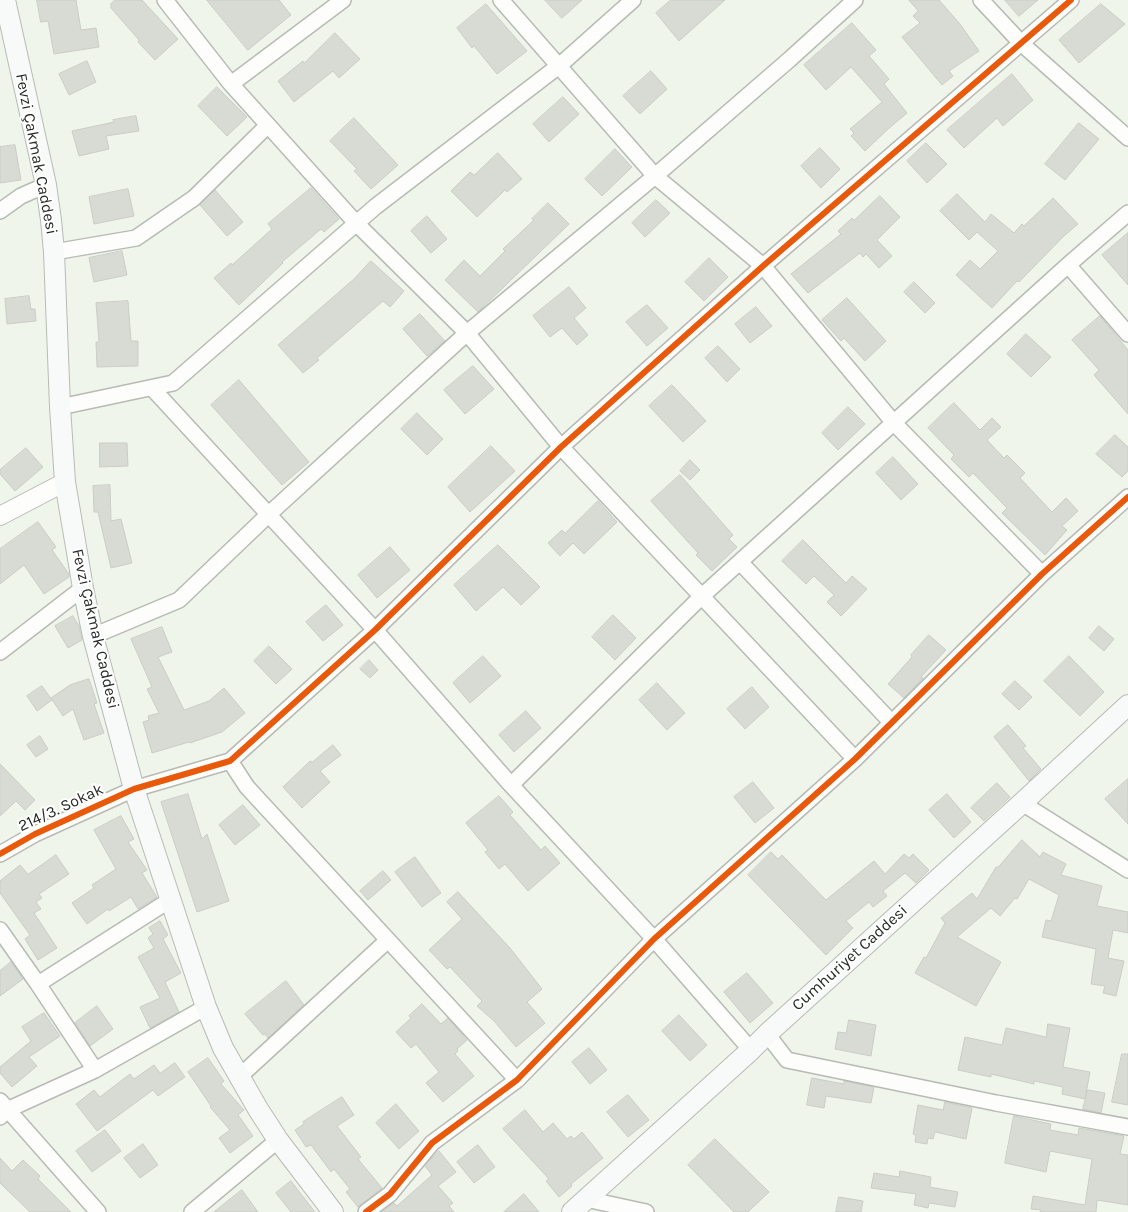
<!DOCTYPE html>
<html>
<head>
<meta charset="utf-8">
<style>
	body { margin:0 }
	canvas { display:block; background:#f0f5ec }
</style>
</head>
<body>
<canvas width="1128" height="1212"></canvas>
<script>
const ctx = document.querySelector('canvas').getContext('2d');
ctx.lineJoin = 'round';
function paint(path, color) { ctx.fillStyle = color; ctx.fill(path, 'evenodd'); }
function stroke(path, color, width, dash) { ctx.strokeStyle = color; ctx.lineWidth = width; ctx.lineCap = dash ? 'butt' : 'round'; ctx.setLineDash(dash || []); ctx.stroke(path); }
function write(font, color, halo, rows, align = 'center') {
  ctx.font = font + ' Karla,sans-serif'; ctx.lineWidth = 4; ctx.setLineDash([]); ctx.textBaseline = 'middle'; ctx.strokeStyle = halo; ctx.fillStyle = color; for (const [text, x, y, turn = 0] of rows) {
    ctx.save(); ctx.translate(x, y); ctx.rotate((+turn || 0) * Math.PI / 180); ctx.textAlign = isNaN(turn) ? turn : align; if (halo) ctx.strokeText(text, 0, 0); ctx.fillText(text, 0, 0); ctx.restore();
  }
}
const building = new Path2D(`
	M37 0H76L81 30 96 28 99 47 54 54 48 21 41 22Z
	M115 0H142L178 39 155 60 138 42 139 40 111 8V4Z
	M207 0H279L291 15 248 50Z
	M545 0H582L562 18Z
	M671 0H725L679 41 656 13Z
	M909 0H939L960 24 979 51 949 71 953 76 942 85 902 37 920 23 913 16 918 11Z
	M1005 0H1038L1019 16Z
	M486 4 527 51 497 74 474 46 472 48 457 28Z
	M1101 4 1125 24 1079 63 1059 40Z
	M852 23 876 50 869 56 889 79 884 84 907 113 888 129 865 151 851 136 854 133 850 129 882 102 851 67 826 90 804 65Z
	M335 33 360 59 339 78 333 71 294 102 278 81 303 61 304 63Z
	M87 61 96 82 69 95 59 74Z
	M651 71 667 89 640 114 623 96Z
	M1012 74 1033 100 1003 126 997 118 964 148 947 130Z
	M217 87 247 117 227 136 198 106Z
	M563 97 579 114 549 142 533 124Z
	M136 116 139 131 106 136 109 149 79 156 72 131 114 122 113 120Z
	M354 118 398 165 371 189 354 171 357 169 330 141Z
	M1079 123 1099 139 1065 180 1045 164Z
	M926 143 947 164 927 183 907 161Z
	M15 145 21 180 0 183V147Z
	M820 148 840 169 821 188 801 166Z
	M615 149 632 167 602 196 585 179Z
	M498 153 522 179 507 192 505 190 477 217 451 191 470 172 474 175Z
	M311 188 339 219 324 232 321 229 282 262 283 263 239 305 214 278 231 263 232 265 272 229 268 224Z
	M128 189 134 216 94 224 89 197Z
	M215 190 243 222 227 236 200 205Z
	M957 194 985 222 991 214 1014 233 1022 224 1024 226 1053 198 1078 224 1064 236 1019 282 1017 281 992 308 956 275 970 260 980 269 998 251 977 232 969 240 940 211Z
	M880 196 900 217 877 240 892 256 879 268 866 254 863 257 860 253 808 293 791 274 841 234 838 231 852 218 854 220Z
	M656 200 670 213 645 237 632 223Z
	M548 203 569 224 478 312 445 280 464 260 480 276 505 251 503 249 534 220 532 219Z
	M427 216 447 239 431 253 411 231Z
	M1128 233V285L1102 255Z
	M122 251 127 275 94 282 89 258Z
	M709 258 728 277 704 301 685 282Z
	M371 261 404 291 390 307 383 301 317 358 319 360 303 373 278 345 354 279Z
	M914 282 935 303 925 313 904 292Z
	M569 287 586 308 574 318 588 335 577 345 562 328 550 337 533 316Z
	M29 296 31 309H35L36 321 7 324 5 299Z
	M847 298 886 341 865 361 844 338 841 341 822 320Z
	M128 301 131 341H138V366L97 367 96 342H99L96 303Z
	M647 305 668 328 647 346 626 322Z
	M756 307 772 326 750 343 735 324Z
	M420 314 445 341 427 356 403 329Z
	M1100 316 1128 350V414L1094 375 1099 370 1072 340Z
	M1026 334 1051 357 1031 377 1007 354Z
	M718 346 740 369 727 382 705 358Z
	M473 366 494 389 465 414 444 390Z
	M239 380 309 462 282 485 211 405Z
	M672 385 706 421 683 442 649 406Z
	M954 403 980 430 992 418 1001 427 987 440 1004 458 1007 455 1025 473 1020 478 1052 512 1066 498 1078 511 1062 526 1067 530 1045 555 1002 513 1007 508 973 473 969 477 951 459 954 455 928 428Z
	M848 407 865 424 838 450 822 433Z
	M417 413 443 439 427 455 401 429Z
	M1115 435 1128 447V471L1122 477 1096 454Z
	M100 443H127L128 466 100 467Z
	M491 446 515 471 470 512 448 487Z
	M26 448 43 467 15 491 0 474V470Z
	M893 457 918 484 901 500 876 473Z
	M690 460 700 470 690 480 680 471Z
	M680 475 733 535 729 539 737 547 712 571 696 555 698 553 651 501Z
	M110 485 111 521 121 519 132 563 111 568 98 512H94L93 486Z
	M598 501 617 522 584 554 573 543 560 556 548 543 562 530 565 533Z
	M38 522 56 547 52 550 69 574V577L44 594 24 565 0 584V549Z
	M803 540 846 583 852 576 867 589 841 616 827 602 834 595 814 576 806 584 782 561Z
	M498 545 540 587 521 605 503 587 476 611 454 585Z
	M390 547 410 570 377 598 358 575Z
	M326 605 343 625 323 641 306 622Z
	M613 615 636 638 615 660 592 637Z
	M73 616 79 626 82 640 68 648 55 626Z
	M1099 626 1114 639 1104 651 1089 638Z
	M162 627 172 652 158 657 184 710 209 701 224 688 245 713 222 732 190 743 189 742 152 753 143 722 149 720 148 716 159 713 147 689 152 687 131 639Z
	M929 635 946 650 921 677 923 678 904 698 888 684 912 657 911 655Z
	M269 646 292 669 276 684 254 661Z
	M483 656 501 676 470 703 453 683Z
	M1069 656 1104 692 1080 716 1044 681Z
	M369 660 378 670 370 678 360 669Z
	M89 679 97 703 94 704 104 733 84 740 73 709 63 716 51 698 70 685Z
	M1015 681 1032 697 1019 710 1002 694Z
	M657 683 685 713 667 730 639 700Z
	M42 686 52 700 37 711 27 696Z
	M752 687 769 707 745 729 727 709Z
	M526 711 541 728 514 752 499 735Z
	M1008 725 1026 746 1023 748 1041 769 1029 781 994 737Z
	M40 736 48 749 36 757 27 745Z
	M333 745 341 755 320 771 330 782 302 808 283 787 310 761 312 762Z
	M0 764 35 800 25 810 16 801 0 816Z
	M1128 779V824L1105 799Z
	M753 782 774 808 755 823 734 797Z
	M997 783 1010 797 984 821 971 808Z
	M188 794 202 839 207 834 229 901 197 912 161 802Z
	M947 794 971 822 954 838 929 810Z
	M499 796 513 812 510 815 541 850 545 846 560 863 528 891 505 864 499 869 485 852 488 850 466 823Z
	M243 805 260 825 235 845 219 825Z
	M121 816 134 839 128 842 147 870 142 873 157 897 138 909 131 897 109 911 108 909 87 924 72 903 94 888 92 885 116 869 94 830Z
	M1022 840 1040 857 1043 852 1066 864 1061 875 1102 886 1097 906 1128 912V933L1113 930 1108 958 1124 961 1116 996 1103 993 1105 986 1091 984 1096 949 1042 937 1046 920 1051 921 1059 895 1029 879 1017 899 1015 898 1000 916 991 908 957 937 1001 962 976 1006 915 973 924 957 926 958 945 923 941 918 972 893 977 899 996 867H998Z
	M771 852 778 859 782 855 826 900 874 861 885 874 904 854 909 858 913 854 929 870 916 883 905 873 883 891 887 896 873 907 869 902 846 921 853 928 826 955 748 875Z
	M56 855 69 874 39 894 42 898 36 902 41 909 34 913 57 948 38 960 25 939 30 935 0 893V881L20 865 28 874Z
	M415 857 441 893 422 907 395 872Z
	M383 871 391 880 368 900 360 891Z
	M458 892 510 948 542 989 527 1002 545 1023 516 1047 494 1021 477 1006 482 1001 450 967 447 969 429 950 462 919 447 902Z
	M160 921 168 935 163 939 181 973 165 982 179 1012 150 1028 140 1007 160 998 138 957 154 948 148 938 153 934 149 928Z
	M11 962 23 979 0 996V971Z
	M747 973 773 1003 750 1023 724 992Z
	M286 981 304 1005 268 1038 265 1034 263 1035 245 1014Z
	M422 1004 441 1024 448 1018 467 1040 457 1049 458 1051 455 1054 474 1076 443 1102 426 1083 439 1072 416 1044 411 1048 396 1032 411 1018 409 1016Z
	M97 1006 113 1029 90 1046 75 1023Z
	M44 1013 60 1036 29 1057 37 1066 12 1087 0 1073V1067L31 1041 22 1027Z
	M679 1015 707 1045 690 1061 662 1031Z
	M849 1020 876 1025 871 1056 835 1049 838 1032 846 1033Z
	M1048 1024 1070 1028 1063 1067 1090 1072 1085 1099 1062 1094 1063 1087 1034 1081V1084L991 1074V1077L958 1070 965 1037 1002 1045 1006 1028 1046 1037Z
	M589 1048 607 1070 590 1084 572 1062Z
	M1122 1054H1128V1105L1112 1102Z
	M208 1058 224 1081 221 1084 244 1110 238 1115 253 1136 230 1153 219 1138 230 1130 210 1107 211 1106 188 1072Z
	M175 1063 185 1077 158 1096 153 1090 97 1131 76 1104 94 1090 100 1097 130 1074 134 1079 154 1065 160 1073Z
	M812 1078 844 1084V1081L874 1087 871 1103 826 1096 824 1108 807 1105Z
	M1088 1090 1105 1093 1101 1113 1083 1109Z
	M628 1095 649 1120 628 1137 607 1112Z
	M342 1097 354 1115 337 1126 361 1157 358 1159 382 1188 358 1207 346 1192 350 1189 334 1169 331 1172 311 1145 306 1147 295 1130 304 1124 303 1122Z
	M945 1102 972 1108 966 1139 935 1132 933 1139 928 1138 927 1144 915 1142 916 1135 913 1134 918 1105 943 1110Z
	M396 1104 419 1131 399 1149 376 1123Z
	M525 1110 543 1132 553 1123 567 1139 571 1136 574 1139 582 1132 603 1158 571 1184 572 1186 559 1197 546 1181 549 1179 503 1129Z
	M1014 1116 1051 1124 1050 1130 1078 1135 1079 1128 1124 1136 1120 1154 1128 1155V1205L1097 1200 1096 1212H1040L1041 1210 1031 1209 1033 1196 1085 1205 1092 1159 1050 1151 1046 1172 1005 1163Z
	M105 1130 121 1151 92 1172 76 1151Z
	M715 1139 769 1192 748 1212H734L688 1165Z
	M143 1144 158 1165 140 1178 124 1158Z
	M478 1145 495 1167 474 1183 457 1162Z
	M439 1151 456 1172 438 1186 453 1203 449 1206 454 1212H382L394 1203 397 1206 432 1175 425 1166Z
	M0 1158 12 1171 23 1160 40 1176 38 1179 71 1212H30L0 1183Z
	M900 1171 931 1177 930 1187 958 1192 955 1207 929 1203 928 1208 914 1205 916 1194 871 1188 874 1173 899 1177Z
	M291 1181 315 1212H291L276 1193Z
	M242 1190 258 1212H214Z
	M524 1194 539 1212H504Z
	M839 1197 863 1201 861 1212H836Z`);
paint(building, '#d7dbd3');
stroke(building, '#c9cdc6', 1);
const minor = new Path2D(`
	M165 0 231 84 356 223 467 333 561 447 855 759
	M501 0 655 176 763 266 894 423 1042 574
	M981 0 1022 44 1128 138
	M231 84 343 0
	M0 211 21 196 46 185
	M54 252 136 238 194 198 268 125
	M1068 265 1128 334
	M152 388 375 630 511 785 654 939 751 1050
	M60 407 173 383 375 207 560 65 633 0
	M740 562 892 723
	M93 636 179 600 268 515 467 333 655 176 790 59 855 0
	M0 652 83 588
	M230 761 247 787 517 1080
	M511 785 702 596 1068 265 1128 213
	M1022 803 1128 870
	M0 854 35 834 134 789 230 761 375 630 561 447 763 266 1071 0
	M0 930 38 984 95 1070
	M38 984 170 900
	M767 1034 787 1060 996 1103 1128 1127
	M239 1077 388 940
	M0 1101 98 1212
	M0 1117 7 1110 95 1070 206 1007
	M586 1199 646 1212
	M192 1212 278 1140
	M366 1212 390 1194 432 1143 517 1080 654 939 855 759 1042 574 1128 497`);
const tertiary = new Path2D(`
	M0 516 65 482`);
const secondary = new Path2D(`
	M5 0 46 185 51 220 54 252 60 407 65 482 83 588 93 636 134 789 206 1007 223 1048 258 1109 278 1140 333 1212
	M572 1212 751 1050 767 1034 1022 803 1128 705`);
stroke(minor, '#b7bbb4', 18);
stroke(tertiary, '#b7bbb4', 20);
stroke(secondary, '#b7bbb4', 22);
stroke(minor, '#fdfefc', 15);
stroke(tertiary, '#fdfefc', 18);
stroke(secondary, '#f8fafa', 20);
stroke(new Path2D(`
	M0 854 35 834 134 789 230 761 375 630 561 447 763 266 1071 0
	M366 1212 390 1194 432 1143 517 1080 654 939 855 759 1042 574 1128 497`), '#e8590c', 6);
write('16px', '#262a24', '#fff', [
	["Fevzi Çakmak Caddesi",36,154,79],
	["Fevzi Çakmak Caddesi",95,629,77],
	["214/3. Sokak",61,808,-25],
	["Cumhuriyet Caddesi",850,958,-42]
]);
</script>
</body>
</html>
